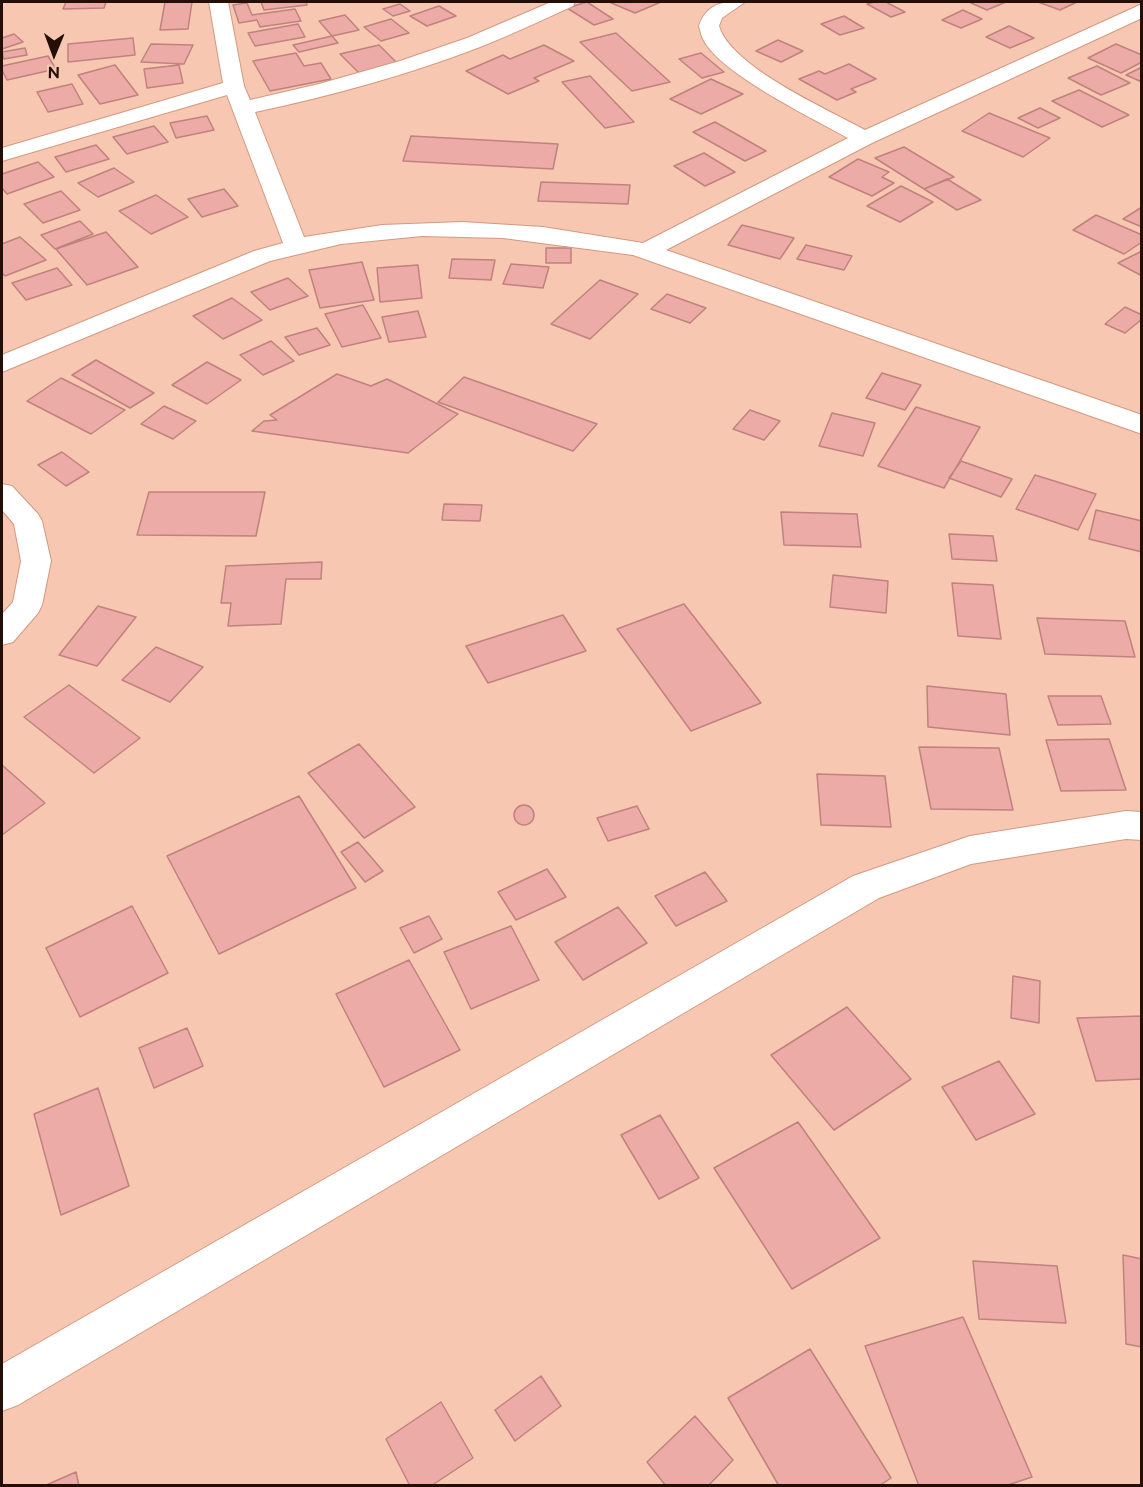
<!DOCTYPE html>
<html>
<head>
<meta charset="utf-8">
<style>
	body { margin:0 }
	#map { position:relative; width:1143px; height:1487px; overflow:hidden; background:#f7c7b2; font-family:Raleway,sans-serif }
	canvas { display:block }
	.frame { position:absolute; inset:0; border:3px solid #240f06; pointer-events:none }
	.north { position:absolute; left:24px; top:24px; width:60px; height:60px; -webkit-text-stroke:4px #f7c7b2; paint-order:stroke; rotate:181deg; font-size:16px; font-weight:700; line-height:24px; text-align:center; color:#240f06 }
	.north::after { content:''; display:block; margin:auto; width:21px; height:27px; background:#240f06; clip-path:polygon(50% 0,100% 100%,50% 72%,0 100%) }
</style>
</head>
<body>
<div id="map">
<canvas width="1143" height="1487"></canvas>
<div class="frame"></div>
<div class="north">N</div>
</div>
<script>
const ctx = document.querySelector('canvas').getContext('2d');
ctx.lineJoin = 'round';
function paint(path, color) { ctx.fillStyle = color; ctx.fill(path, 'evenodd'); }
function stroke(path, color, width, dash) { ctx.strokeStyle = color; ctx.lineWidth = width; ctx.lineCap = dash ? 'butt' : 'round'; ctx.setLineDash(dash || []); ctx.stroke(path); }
const building = new Path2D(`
	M66 2H106L104 8 63 9Z
	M165 2H192L188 29 160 30Z
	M261 2H306L307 5 264 10Z
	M587 2 613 19 594 25 567 8Z
	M609 2H661L635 13Z
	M874 2H886L905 12 891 17 867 4Z
	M975 2H1006L987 10 971 3Z
	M1038 2H1077L1060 10Z
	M247 3 252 15 295 9 301 21 260 27 257 20 239 23 233 5Z
	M400 4 410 11 393 16 383 9Z
	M439 6 456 16 427 26 410 16Z
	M963 10 982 19 961 28 942 20Z
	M345 15 359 30 332 36 319 21Z
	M844 16 864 28 840 35 821 24Z
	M391 19 409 33 381 41 364 27Z
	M298 24 305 37 255 46 248 33Z
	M1009 26 1034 38 1010 48 986 37Z
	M616 33 670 82 632 91 580 42Z
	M14 34 23 42 2 49V38Z
	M332 36 338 43 299 52 293 45Z
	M133 38 135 55 68 62V44Z
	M778 40 803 51 781 62 756 51Z
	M151 44 193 45 184 64 141 62Z
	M1116 44 1142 55V62L1121 73 1088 58Z
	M379 45 397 63 359 73 340 54Z
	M544 45 574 61 534 78 539 81 508 94 466 71 503 55 510 59Z
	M25 48 27 55 4 59 2 52Z
	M296 53 304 66 321 63 331 79 270 91 253 61Z
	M701 53 724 72 702 78 679 59Z
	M48 56 56 69 7 80 2 70V66Z
	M849 64 876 79 851 89 856 92 837 100 799 79 819 71 825 74Z
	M115 65 138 95 100 104 78 75Z
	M179 65 183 83 147 88 144 69Z
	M1097 66 1130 83 1101 95 1068 78Z
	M1142 67V82L1126 75Z
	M590 76 634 122 605 128 562 82Z
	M711 79 743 94 701 114 670 99Z
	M72 84 83 104 48 112 37 92Z
	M1079 90 1129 115 1102 127 1052 101Z
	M1040 108 1060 118 1038 128 1018 118Z
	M989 113 1050 138 1023 157 962 131Z
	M207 116 214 130 176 138 170 123Z
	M715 122 766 151 745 161 693 132Z
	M154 126 168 142 127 154 113 137Z
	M411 136 558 144 553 169 403 161Z
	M96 145 109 159 66 172 55 157Z
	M904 147 954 177 924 189 875 158Z
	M704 153 735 172 705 186 674 166Z
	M858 159 889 172 882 177 894 183 872 196 829 177Z
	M38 162 54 177 7 194 2 188V174Z
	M114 168 134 182 98 197 78 183Z
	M947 179 981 200 957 210 924 189Z
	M541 182 630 185 628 204 538 201Z
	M901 186 933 202 900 222 867 206Z
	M224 189 238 206 202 217 188 199Z
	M61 191 80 210 43 223 24 204Z
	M156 195 188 217 151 234 119 211Z
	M1142 207V227L1123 219Z
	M1096 215 1142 235V242L1124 254 1073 230Z
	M80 221 93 234 55 249 41 235Z
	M742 225 794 238 780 259 728 245Z
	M106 232 138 267 87 285 56 249Z
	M20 237 46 260 5 276 2 273V244Z
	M806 245 852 256 844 270 797 259Z
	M546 248H571V263H546Z
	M1142 251V276L1118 263Z
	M452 259 495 260 491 280 449 278Z
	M362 262 374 300 320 308 309 270Z
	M511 264 549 267 543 288 503 284Z
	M418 265 422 298 380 302 377 268Z
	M57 268 72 285 26 300 12 283Z
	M288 278 308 296 270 310 251 292Z
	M600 280 638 294 590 339 551 324Z
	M667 294 706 308 690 323 651 309Z
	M232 298 262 320 223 339 193 316Z
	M363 305 381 338 342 347 325 314Z
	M1125 307 1142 315V319L1125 333 1105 324Z
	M418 311 426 337 389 342 382 317Z
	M317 328 330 345 299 355 285 337Z
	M271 341 294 361 263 375 240 355Z
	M96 360 154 393 130 408 72 375Z
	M207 362 241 380 207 404 172 385Z
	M882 373 921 385 905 410 866 398Z
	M337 374 371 386 387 379 458 414 408 453 252 431 264 421 277 420 270 415Z
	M464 377 597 424 573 451 438 402Z
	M61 378 125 410 91 434 27 401Z
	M164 406 196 421 173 439 141 424Z
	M916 407 980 427 944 488 878 466Z
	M750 410 780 421 764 440 733 429Z
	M832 413 875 423 863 456 819 446Z
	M62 452 89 472 66 486 38 465Z
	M961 461 1012 479 1001 497 949 478Z
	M1035 475 1096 494 1078 530 1016 509Z
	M149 492H265L256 536 137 535Z
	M444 504 482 505 480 521 442 520Z
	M1096 510 1142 521V552L1089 539Z
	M781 512 857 514 861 547 784 545Z
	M949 534 993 536 997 561 952 559Z
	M322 562 321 579H286L281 624 228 626 231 603H221L226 566Z
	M833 575 888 581 886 613 830 607Z
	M952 583 993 585 1001 639 958 636Z
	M684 604 761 703 691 731 617 629Z
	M98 606 136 617 97 666 59 655Z
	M563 615 586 651 488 683 466 646Z
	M1037 618 1125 621 1135 657 1045 654Z
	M156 647 203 667 170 702 122 680Z
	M69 685 140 738 94 773 24 717Z
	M927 686 1006 694 1010 735 928 727Z
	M1048 696H1101L1111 724 1058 725Z
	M1109 739 1126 790 1061 791 1046 740Z
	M359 744 415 807 364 838 308 773Z
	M919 747 999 748 1013 810 931 809Z
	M2 765 45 803 2 835Z
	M817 774 885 776 891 827 821 825Z
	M299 796 356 888 219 954 167 856Z
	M514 815a10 10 0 1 1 20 0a10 10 0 1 1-20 0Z
	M637 806 649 829 608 841 597 818Z
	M358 842 383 871 365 882 341 852Z
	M547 869 566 897 516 920 498 892Z
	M705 872 727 901 676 926 655 896Z
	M132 906 168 973 80 1017 46 948Z
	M618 907 647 943 583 980 555 942Z
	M429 916 442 939 414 953 400 928Z
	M511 926 539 980 471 1009 444 952Z
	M409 960 460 1050 384 1087 336 994Z
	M1013 976 1040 981 1039 1023 1011 1018Z
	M847 1007 911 1079 834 1130 771 1055Z
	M1142 1016V1079L1096 1081 1077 1018Z
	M187 1028 203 1066 154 1088 139 1048Z
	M999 1061 1035 1114 976 1140 942 1087Z
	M98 1088 129 1186 61 1215 34 1114Z
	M660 1115 699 1178 659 1199 621 1135Z
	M798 1122 880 1238 792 1289 714 1168Z
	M1123 1255 1142 1259V1347L1126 1344Z
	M973 1261 1057 1266 1066 1323 979 1319Z
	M963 1317 1032 1477 1005 1486H919L865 1346Z
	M810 1349 891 1478 879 1486H779L728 1398Z
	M541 1376 561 1406 515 1441 495 1410Z
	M441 1402 473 1458 431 1486H410L386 1439Z
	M695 1416 733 1460 708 1486H666L647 1462Z
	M76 1472 79 1486H44Z`);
paint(building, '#ecaba6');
stroke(building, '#c0827d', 1.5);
const minor = new Path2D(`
	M209 2H228L244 86 250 100 319 84 400 61 467 38 551 2H575L573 6C542 20 511 35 480 47 407 75 331 96 255 112L304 237 382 225 462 222 543 227 643 243 848 138C814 119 719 73 703 39 701 35 700 30 699 26 706 4 724 0 745 2L722 18 719 26C731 67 827 109 865 130L1142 4V18L872 143 666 250 1142 415V434L633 255 503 238 422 236 341 244 270 261 2 372V355L254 251 283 243 227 95 2 161V148L223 83Z
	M2 484 12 486 38 514 42 521 51 561 42 605 38 613 13 642 2 645V614L13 602 21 561 14 524 2 510Z
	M1126 811 1142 812V840L1126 839 971 864 879 898 18 1405 2 1411V1364L853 876 970 836Z`);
stroke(minor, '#d39980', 2);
paint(minor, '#fff');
</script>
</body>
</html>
